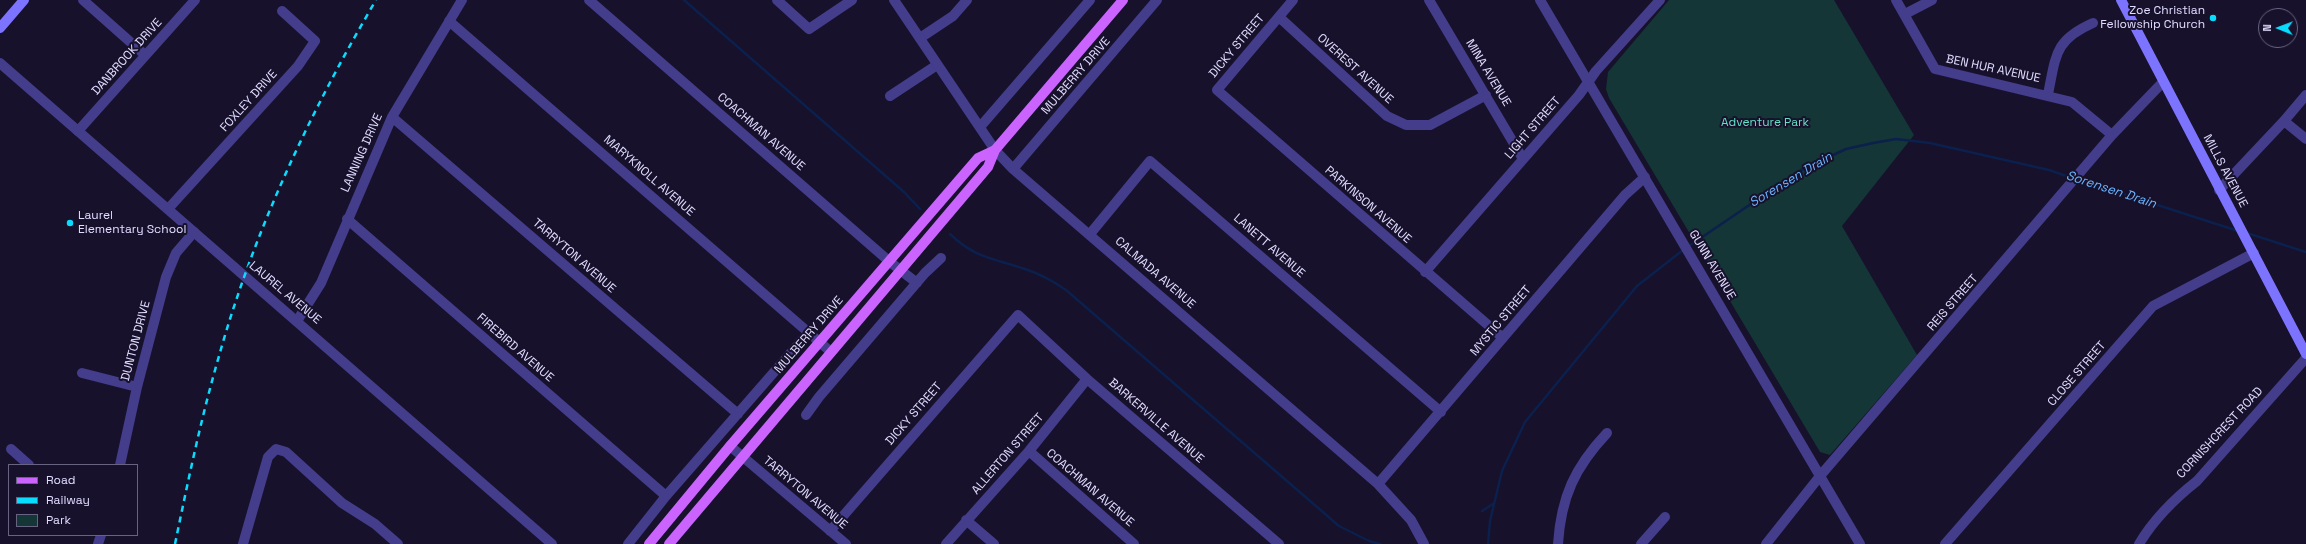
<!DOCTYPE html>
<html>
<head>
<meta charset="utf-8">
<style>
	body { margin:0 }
	#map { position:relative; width:2306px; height:544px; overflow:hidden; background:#17112c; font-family:"Space Grotesk",sans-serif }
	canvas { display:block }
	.legend { position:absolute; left:8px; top:464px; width:130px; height:72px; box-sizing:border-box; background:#17112c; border:1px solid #686380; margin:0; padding:5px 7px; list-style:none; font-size:12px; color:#e2ddff }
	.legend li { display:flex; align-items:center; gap:8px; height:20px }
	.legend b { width:20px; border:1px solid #686380 }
	.north { position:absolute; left:2258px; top:8px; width:40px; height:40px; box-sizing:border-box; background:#17112c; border:1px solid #686380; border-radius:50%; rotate:271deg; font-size:11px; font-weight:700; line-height:16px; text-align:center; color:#e2ddff }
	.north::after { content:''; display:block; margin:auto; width:14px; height:18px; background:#09ddff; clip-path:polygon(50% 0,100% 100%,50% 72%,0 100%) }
</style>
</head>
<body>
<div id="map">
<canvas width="2306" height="544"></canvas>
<ul class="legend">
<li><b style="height:5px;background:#cb64ff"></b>Road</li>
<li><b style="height:5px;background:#09ddff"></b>Railway</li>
<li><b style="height:11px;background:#143636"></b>Park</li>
</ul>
<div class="north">N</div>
</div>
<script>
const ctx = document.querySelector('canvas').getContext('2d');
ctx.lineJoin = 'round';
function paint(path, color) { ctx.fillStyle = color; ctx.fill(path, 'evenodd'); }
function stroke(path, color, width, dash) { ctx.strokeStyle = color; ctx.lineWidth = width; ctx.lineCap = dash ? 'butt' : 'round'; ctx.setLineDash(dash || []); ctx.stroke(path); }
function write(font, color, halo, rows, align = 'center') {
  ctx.font = font + ' "Space Grotesk",sans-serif'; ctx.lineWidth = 4; ctx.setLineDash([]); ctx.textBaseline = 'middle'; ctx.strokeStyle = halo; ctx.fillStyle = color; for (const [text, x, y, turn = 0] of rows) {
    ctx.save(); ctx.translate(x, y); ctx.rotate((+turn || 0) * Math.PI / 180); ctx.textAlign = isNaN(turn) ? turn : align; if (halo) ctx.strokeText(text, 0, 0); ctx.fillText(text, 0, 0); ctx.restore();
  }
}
paint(new Path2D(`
	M1669 0H1834L1914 135 1842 226 1917 355 1830 455 1820 452 1609 98 1606 89 1608 72Z`), '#143636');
stroke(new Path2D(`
	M684 0 904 192 920 209
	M2077 179 2238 231
	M2247 233 2306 252
	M950 234C976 259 993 258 1025 269 1040 274 1053 281 1066 290L1339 526 1369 541 1380 544
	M1689 246 1801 170 1846 149 1873 143 1896 139 1930 143 2049 170 2072 178
	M1482 511 1493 504
	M1488 544 1490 521 1502 471 1525 422 1637 286 1683 250`), '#0b204c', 2.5);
stroke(new Path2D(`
	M83 0 145 55
	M589 0 890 262 917 283
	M777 0 809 29 852 0
	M1293 0 1217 90 1503 338
	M1429 0 1523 159
	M1896 0 1935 69 2072 102 2112 135
	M1905 14 1932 0
	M1279 17 1387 116 1406 125H1430L1486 95
	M449 21 831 352
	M920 38 953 16 967 0
	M2048 94C2056 56 2054 40 2093 23
	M890 96 937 65
	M392 117 738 414
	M2284 121 2306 139
	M980 127 1090 0
	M78 131 195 0
	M995 150 1013 169 1378 484 1411 520 1424 544
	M1013 169 1157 0
	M2219 190 2284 121 2306 95
	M168 209 298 66 315 41 282 11
	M347 219 666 496
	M1090 234 1150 161 1441 412
	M1425 272 1579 95 1596 71 1660 0
	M297 321 321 283 392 117 462 0
	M82 373 137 387
	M806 415 819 397 925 273 941 258
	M730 446 846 544
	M11 449 29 465
	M1029 451 1134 544
	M120 465 137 387 166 277 176 253 194 232
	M1378 484 1625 195 1645 177
	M966 520 994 544
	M830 531 1018 315 1087 379 1279 544
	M98 544 101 535
	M243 544 268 457 276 449 286 452 342 503 375 524 398 544
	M628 544 666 496 809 332
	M946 544 1029 451 1087 379
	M1558 544C1561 497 1575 467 1607 433
	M1641 544 1665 517
	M1766 544 1820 476 2112 135 2163 82
	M1945 544 2153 306 2254 253
	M2139 544C2154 519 2174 499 2197 481L2306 358`), '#433d8b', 10);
stroke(new Path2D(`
	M894 0 995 150
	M1540 0 1860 544
	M0 63 552 544`), '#433d8b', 10);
stroke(new Path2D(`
	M2121 0 2306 354
	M0 28 24 0`), '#7c74ff', 10);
stroke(new Path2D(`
	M649 544 730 446 978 158 995 150
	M669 544 988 167 995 150 1123 0`), '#cb64ff', 10);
stroke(new Path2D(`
	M175 544C188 481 201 418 219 356 254 231 310 112 376 0`), '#09ddff', 2.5, [6, 5]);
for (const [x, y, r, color] of [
	[2213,18,4,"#09ddff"],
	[70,223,4,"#09ddff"]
]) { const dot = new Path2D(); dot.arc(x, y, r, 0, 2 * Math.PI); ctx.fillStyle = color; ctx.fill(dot); stroke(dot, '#17112c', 1.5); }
write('12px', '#e2ddff', '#17112c', [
	["Zoe Christian",2205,11],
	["Fellowship Church",2205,25],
	["Laurel",78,216,"left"],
	["Elementary School",78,230,"left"]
], 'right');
write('12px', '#e2ddff', '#17112c', [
	["DICKY STREET",1237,46,-50],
	["DANBROOK DRIVE",127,57,-48],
	["OVEREST AVENUE",1355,69,42],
	["BEN HUR AVENUE",1993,69,12],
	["MINA AVENUE",1488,73,59],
	["MULBERRY DRIVE",1076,76,-49],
	["FOXLEY DRIVE",249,101,-48],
	["LIGHT STREET",1533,128,-49],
	["COACHMAN AVENUE",761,132,41],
	["LANNING DRIVE",362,153,-66],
	["MILLS AVENUE",2225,171,62],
	["MARYKNOLL AVENUE",649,176,41],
	["PARKINSON AVENUE",1368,205,41],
	["LANETT AVENUE",1269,246,41],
	["TARRYTON AVENUE",574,256,41],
	["GUNN AVENUE",1712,265,59],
	["CALMADA AVENUE",1155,273,41],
	["LAUREL AVENUE",285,293,40],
	["REIS STREET",1953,303,-49],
	["MYSTIC STREET",1501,321,-50],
	["MULBERRY DRIVE",809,335,-49],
	["DUNTON DRIVE",136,341,-75],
	["FIREBIRD AVENUE",515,348,41],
	["CLOSE STREET",2077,374,-49],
	["DICKY STREET",914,414,-49],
	["BARKERVILLE AVENUE",1156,421,41],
	["CORNISHCREST ROAD",2220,433,-47],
	["ALLERTON STREET",1008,454,-49],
	["COACHMAN AVENUE",1090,488,41],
	["TARRYTON AVENUE",805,493,40]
]);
write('12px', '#66e1c7', '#17112c', [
	["Adventure Park",1765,123]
]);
write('italic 13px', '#6bb5ff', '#17112c', [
	["Sorensen Drain",1791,180,-31],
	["Sorensen Drain",2111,190,18]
]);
</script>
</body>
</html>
